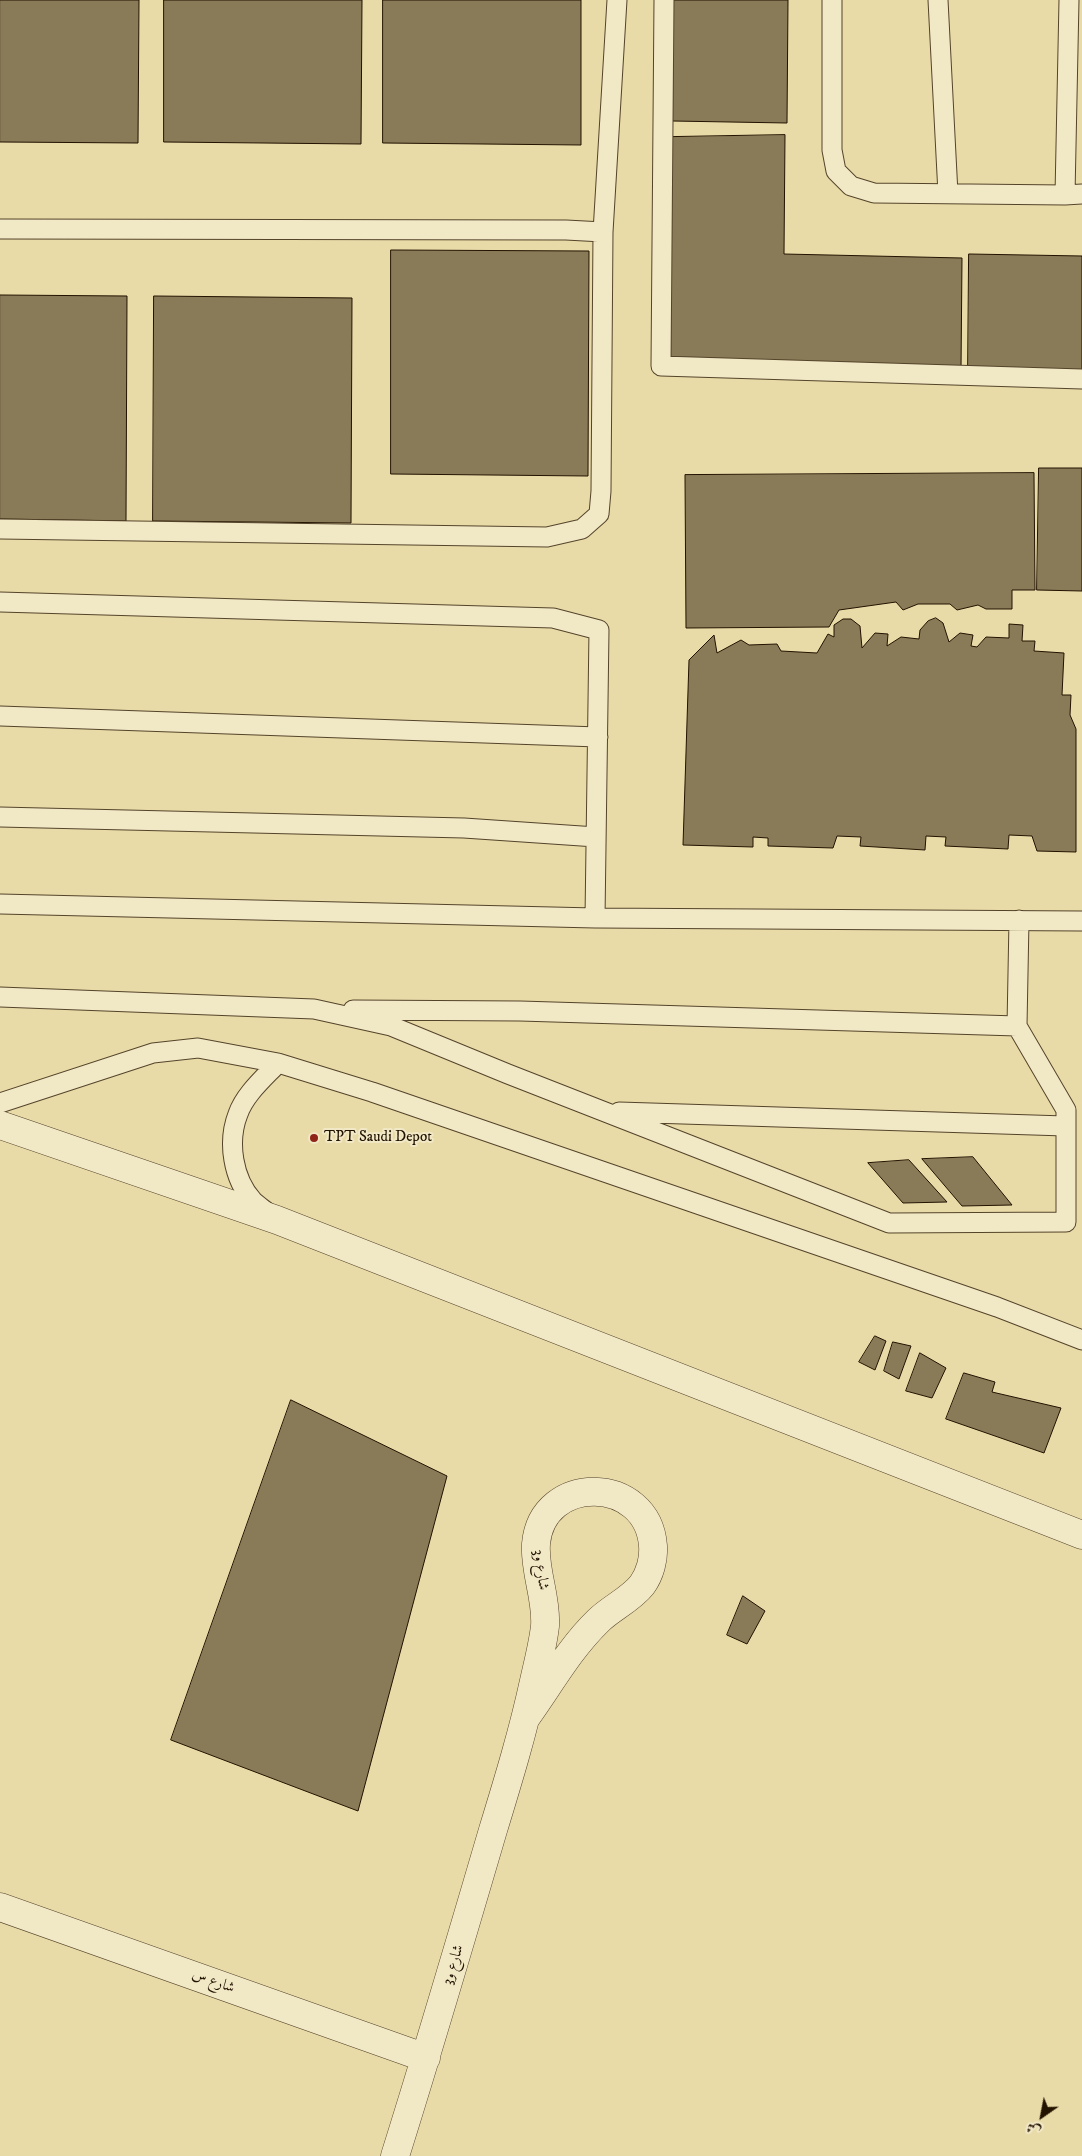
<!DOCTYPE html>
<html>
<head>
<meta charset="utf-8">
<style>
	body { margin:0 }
	#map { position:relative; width:1082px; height:2156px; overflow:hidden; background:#e9dba8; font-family:"IM FELL DW Pica",Amiri,serif }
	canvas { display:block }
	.north { position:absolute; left:1017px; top:2091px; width:50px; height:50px; -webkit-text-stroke:4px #f1e8c6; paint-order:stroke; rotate:213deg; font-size:14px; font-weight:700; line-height:20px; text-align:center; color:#221200 }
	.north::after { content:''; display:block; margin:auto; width:18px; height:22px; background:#221200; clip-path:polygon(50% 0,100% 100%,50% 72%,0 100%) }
</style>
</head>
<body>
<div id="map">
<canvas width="1082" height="2156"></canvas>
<div class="north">ش</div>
</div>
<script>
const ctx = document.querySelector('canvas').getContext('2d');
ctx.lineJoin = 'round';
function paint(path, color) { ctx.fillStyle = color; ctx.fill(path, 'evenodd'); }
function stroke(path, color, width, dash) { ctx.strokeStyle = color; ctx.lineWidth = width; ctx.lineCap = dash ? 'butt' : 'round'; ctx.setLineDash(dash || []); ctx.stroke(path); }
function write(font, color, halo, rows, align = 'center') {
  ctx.font = font + ' "IM FELL DW Pica",Amiri,serif'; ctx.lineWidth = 4; ctx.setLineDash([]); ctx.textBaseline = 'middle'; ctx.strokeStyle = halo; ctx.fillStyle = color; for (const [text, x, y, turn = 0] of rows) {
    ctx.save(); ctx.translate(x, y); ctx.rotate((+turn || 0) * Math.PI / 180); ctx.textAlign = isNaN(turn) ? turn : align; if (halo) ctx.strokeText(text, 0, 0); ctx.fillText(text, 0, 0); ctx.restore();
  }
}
const building = new Path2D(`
	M0 0H139L138 143 0 142Z
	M164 0H362L361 144 164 142Z
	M383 0H581V145L383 143Z
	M673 0H788L787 123 672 121Z
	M785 135 784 254 962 258 961 370 670 364 672 137Z
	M391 250 589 251 588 476 391 474Z
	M969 254 1082 256V373L968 372Z
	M0 295 127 296 126 521 0 519Z
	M154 296 352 298 351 523 153 521Z
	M1039 468H1082V591L1037 590Z
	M1034 473 1035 590H1012V609H986L978 605 957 610 950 604H918L903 610 896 602 839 610 829 627 686 628 685 475Z
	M936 618 943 623 949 642 960 633 973 635 971 646 977 647 986 637 1009 638V624L1023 625 1022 641H1035L1034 651 1064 653 1062 695H1071L1070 715 1076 729V852L1037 851 1032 836 1009 835 1008 849 945 846 946 837 926 836 925 850 860 846 861 837 837 836 833 848 768 846V838L753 837V847L683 845 689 660 714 635 717 653 741 640 749 645 777 644 781 651 817 653 828 634 834 637V625L843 619H851L860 626 862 648 875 633 888 634 887 646 901 637 919 639 920 630 928 621Z
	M973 1157 1012 1205 962 1206 922 1159Z
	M909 1160 947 1202 903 1203 868 1163Z
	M875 1336 886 1341 875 1370 859 1362Z
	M893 1342 911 1346 899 1379 884 1371Z
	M920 1353 946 1368 932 1398 906 1391Z
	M964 1373 995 1382 992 1392 1061 1408 1044 1453 946 1419Z
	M291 1400 447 1476 358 1811 171 1740Z
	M743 1596 765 1611 747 1644 727 1635Z`);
paint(building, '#897b57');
stroke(building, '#221200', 1);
const lane = new Path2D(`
	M664 0 661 366 1082 379
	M832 0V150L836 171 851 186 874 193 1065 195
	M938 0 948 194
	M1069 0 1065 195 1082 194
	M0 229 566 230 603 232
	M0 529 547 537 582 529 599 514 601 491 603 232 617 0
	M0 602 553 618 599 630 595 918
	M0 716 598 737
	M0 817 464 828 596 837
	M0 904 595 918 1082 921
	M0 997 314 1009 391 1026 508 1074 889 1223 1066 1222V1110L1017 1026 1019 920
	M353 1010 520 1011 1017 1026
	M0 1103 153 1053 198 1048 278 1063 372 1092 997 1307 1082 1340
	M619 1112 1065 1126
	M268 1213C263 1209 257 1205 253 1201 233 1179 227 1142 238 1114 245 1094 264 1078 278 1063`);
const street = new Path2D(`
	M0 1125 277 1220 1082 1535
	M0 1907 426 2058
	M395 2156C429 2048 461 1939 493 1830 508 1781 523 1732 534 1681 538 1663 543 1644 545 1626 547 1598 534 1571 536 1544 542 1473 648 1475 653 1546 654 1559 650 1574 642 1585 630 1600 611 1608 598 1621 570 1648 550 1684 527 1716`);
stroke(lane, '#54442a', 21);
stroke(street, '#54442a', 29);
stroke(lane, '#f1e8c6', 19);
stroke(street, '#f1e8c6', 28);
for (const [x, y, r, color] of [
	[314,1138,5,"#8f2418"]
]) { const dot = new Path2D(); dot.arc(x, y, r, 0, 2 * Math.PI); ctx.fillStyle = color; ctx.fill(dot); stroke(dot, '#f1e8c6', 2); }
write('15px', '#221200', '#f1e8c6', [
	["TPT Saudi Depot",324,1138]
], 'left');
write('15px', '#221200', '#f1e8c6', [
	["شارع و3",540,1570,82],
	["شارع و3",454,1965,-73],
	["شارع س",213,1982,20]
]);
</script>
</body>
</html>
